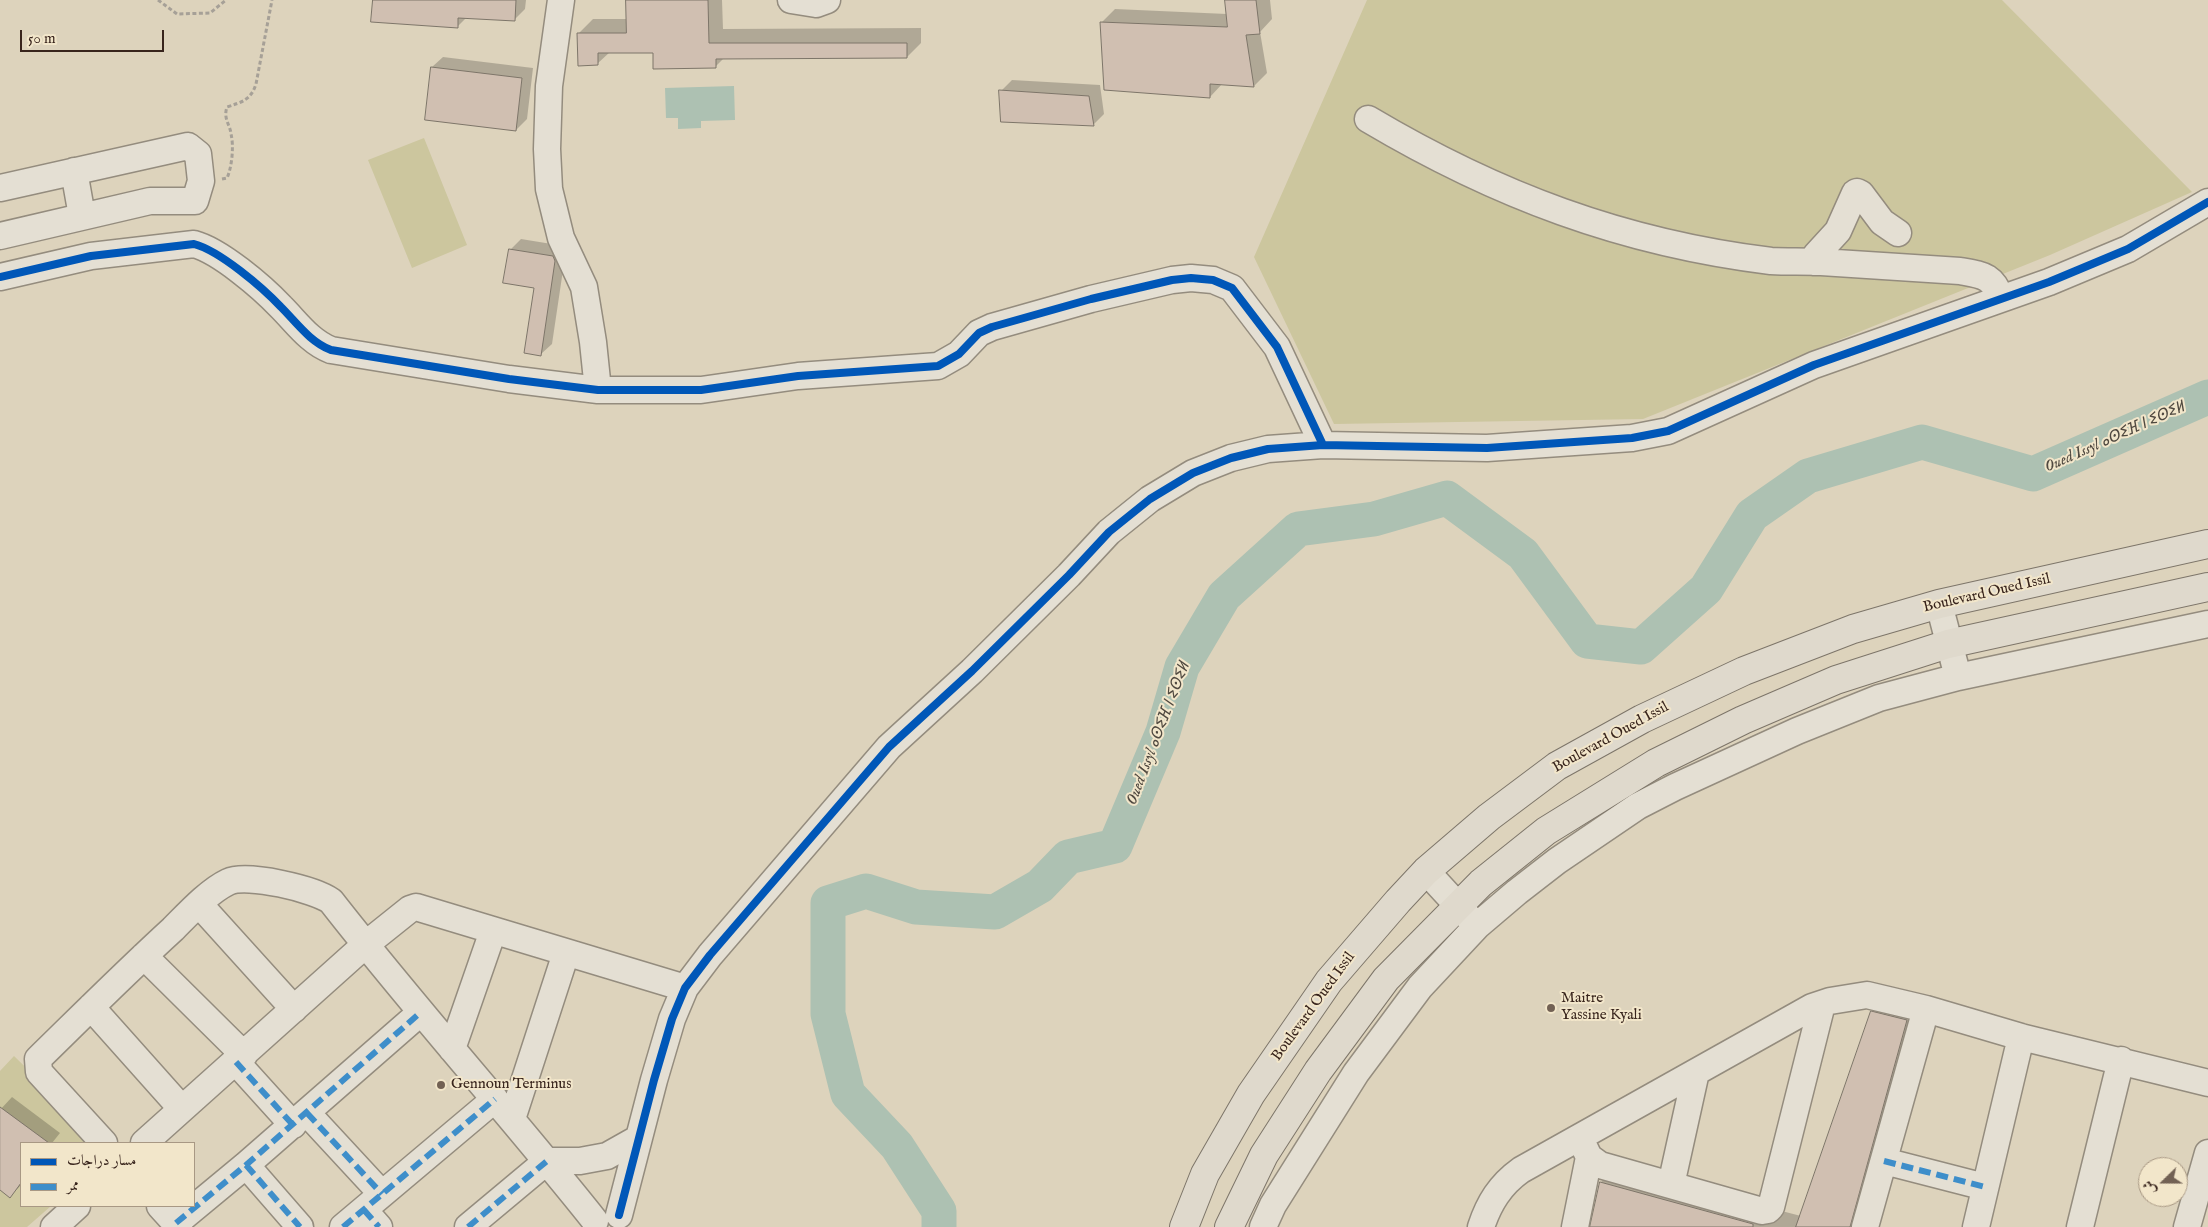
<!DOCTYPE html>
<html>
<head>
<meta charset="utf-8">
<style>
	body { margin:0 }
	#map { position:relative; width:2208px; height:1227px; overflow:hidden; background:#ddd3bc; font-family:"IM FELL English",Amiri,serif }
	canvas { display:block }
	.legend { position:absolute; left:20px; top:1142px; width:175px; height:65px; box-sizing:border-box; background:#f2e6ca; border:1px solid #a89884; margin:0; padding:6px 9px; list-style:none; font-size:15px; color:#38241c }
	.legend li { display:flex; align-items:center; gap:10px; height:25px }
	.legend b { width:25px; border:1px solid #a89884 }
	.north { position:absolute; left:2138px; top:1157px; width:50px; height:50px; box-sizing:border-box; background:#f2e6ca; border:1px solid #a89884; border-radius:50%; rotate:248deg; font-size:14px; font-weight:700; line-height:20px; text-align:center; color:#38241c }
	.north::after { content:''; display:block; margin:auto; width:18px; height:22px; background:#726154; clip-path:polygon(50% 0,100% 100%,50% 72%,0 100%) }
	.scale { position:absolute; left:20px; top:30px; width:144px; height:22px; box-sizing:border-box; border:2px solid #38241c; border-top:0; padding-left:6px; font-size:15px; line-height:18px; white-space:nowrap; color:#38241c; -webkit-text-stroke:4px #f2e6ca; paint-order:stroke }
</style>
</head>
<body>
<div id="map">
<canvas width="2208" height="1227"></canvas>
<ul class="legend">
<li><b style="height:6px;background:#0057b8"></b>مسار دراجات</li>
<li><b style="height:6px;background:#3e8eca"></b>ممر</li>
</ul>
<div class="north">ش</div>
<div class="scale">50 m</div>
</div>
<script>
const ctx = document.querySelector('canvas').getContext('2d');
ctx.lineJoin = 'round';
function paint(path, color) { ctx.fillStyle = color; ctx.fill(path, 'evenodd'); }
function stroke(path, color, width, dash) { ctx.strokeStyle = color; ctx.lineWidth = width; ctx.lineCap = dash ? 'butt' : 'round'; ctx.setLineDash(dash || []); ctx.stroke(path); }
function write(font, color, halo, rows, align = 'center') {
  ctx.font = font + ' "IM FELL English","Noto Sans Tifinagh",serif'; ctx.lineWidth = 4; ctx.setLineDash([]); ctx.textBaseline = 'middle'; ctx.strokeStyle = halo; ctx.fillStyle = color; for (const [text, x, y, turn = 0] of rows) {
    ctx.save(); ctx.translate(x, y); ctx.rotate((+turn || 0) * Math.PI / 180); ctx.textAlign = isNaN(turn) ? turn : align; if (halo) ctx.strokeText(text, 0, 0); ctx.fillText(text, 0, 0); ctx.restore();
  }
}
paint(new Path2D(`
	M1367 0H2002L2192 192 2050 255 1643 419 1334 424 1254 257Z
	M424 138 467 245 412 268 368 160Z
	M14 1056 103 1143H21V1206H51L27 1227H0V1071Z`), '#ccc69e');
paint(new Path2D(`
	M734 86 735 120 701 121V128L678 129V118H666L665 88Z`), '#adc1b2');
paint(new Path2D(`
	M374 0H526L525 9 514 20 467 17 457 27Z
	M627 0H722L723 29 921 28V43L907 57H725L715 67 654 52H610L597 64 579 33 593 19H627Z
	M1226 0H1270L1272 19 1260 32 1267 73 1254 86 1223 83 1210 97 1102 22 1115 9 1227 14Z
	M443 57 533 68 527 119 516 130 432 67Z
	M1012 80 1100 85 1104 114 1093 125 1001 91Z
	M521 239 564 246 566 250 552 344 541 354 535 287 510 250Z
	M1886 997 1921 1006 1864 1227H1592L1601 1182 1616 1168 1801 1216 1872 1012Z
	M12 1097 60 1133 52 1143H21V1185L10 1196 0 1189V1110Z`), '#0003');
stroke(new Path2D(`
	M939 1227V1211L897 1146 848 1094 828 1014V903L866 891 916 907 995 912 1040 886 1068 857 1115 846 1163 732 1182 667 1224 596 1298 529 1374 519 1447 498 1523 554 1587 641 1641 647 1706 589 1752 515 1808 476 1922 442 2033 474 2208 397`), '#adc1b2', 35);
const building = new Path2D(`
	M373 0H516L515 21 458 18V28L371 22Z
	M626 0H708L709 43H907V58L716 59V68L653 69V53H598V65L578 66 577 33H626Z
	M1225 0H1256L1260 34 1246 35 1254 87 1210 84V98L1104 90 1100 22 1227 27Z
	M431 67 522 78 516 131 425 120Z
	M999 90 1089 96 1094 126 1001 122Z
	M509 249 553 256 555 261 541 356 524 353 534 288 503 283Z
	M1871 1011 1907 1020 1850 1227H1796Z
	M0 1107 49 1143H21V1183L10 1198 0 1190Z
	M1600 1182 1753 1224V1227H1590Z`);
paint(building, '#d0bfb1');
stroke(building, '#7d7569', 1);
const minor = new Path2D(`
	M561 0 549 86 547 149 549 189 561 238 584 287 593 342 598 390
	M791 0 816 4 827 0
	M1368 119C1496 195 1623 243 1771 261 1788 262 1804 261 1821 262 1867 265 1914 268 1960 271 1982 275 1993 275 2001 299
	M74 171 82 216
	M0 188 188 146 198 154 201 181 195 201H150L0 236
	M1814 262 1816 255 1838 231 1855 193 1857 192 1861 194 1882 222 1898 233
	M0 277 91 256 194 244C220 251 262 287 281 307 297 323 310 342 331 350L509 379 598 390H701L798 376 938 366 959 354 979 333 992 327 1091 299 1172 280 1191 278 1213 280 1232 288 1277 347 1323 445
	M1939 604 1958 677
	M1426 871 1473 922
	M199 904 294 1009
	M144 956 244 1055
	M91 1007 182 1109
	M452 1049 493 931
	M236 1062 293 1125
	M307 1113 382 1194
	M512 1119 566 953
	M1580 1138 1589 1157 1600 1165 1762 1211 1768 1210 1771 1207 1822 1004
	M104 1143 39 1072 38 1059C83 1015 127 971 173 929 188 914 209 891 228 882 247 873 314 889 331 901 416 1010 509 1113 595 1221
	M144 1143 365 945 410 909 416 907 685 988
	M1884 1161 1985 1187
	M246 1165 300 1227
	M1671 1185 1696 1072
	M160 1206 179 1227
	M364 1210 379 1227
	M619 1215 654 1080 672 1019 685 988 710 955 889 747 972 671 1069 575 1109 532 1150 499 1193 473 1231 458 1268 449 1323 445 1487 448 1632 438 1668 431 1814 365 2049 282 2128 249 2208 202
	M176 1223 246 1165 420 1013
	M54 1227 77 1206
	M343 1227 495 1099
	M468 1227 547 1161H580L607 1156 639 1138
	M1263 1227 1273 1205 1356 1073 1420 987 1477 926 1517 892 1557 861 1638 806 1675 787 1797 731 1879 698 1958 677 2208 624
	M1481 1227C1489 1203 1500 1185 1521 1170L1812 1007 1830 1001 1867 995 1926 1009 2021 1037 2208 1083
	M1575 1227 1589 1157
	M1865 1227 1926 1009
	M1976 1227 2021 1037
	M2080 1227 2121 1060
	M2187 1227 2208 1153`);
const major = new Path2D(`
	M1184 1227 1205 1174 1251 1094 1329 981 1398 901 1426 871 1489 817 1557 766 1642 719 1744 671 1853 629 1939 604 2208 544
	M1229 1227 1264 1155 1318 1071 1386 979 1481 883 1546 831 1656 763 1743 720 1836 680 1948 644 2208 587`);
stroke(minor, '#948c7e', 29);
stroke(major, '#7d7569', 30);
stroke(new Path2D(`
	M158 0 177 14 210 13 226 0
	M222 179 227 178C232 167 234 146 231 134 230 124 223 119 227 107 242 102 251 100 256 84L272 0`), '#a6a097', 3, [4, 2.5]);
stroke(minor, '#e4dfd3', 26);
stroke(major, '#dfd9cc', 28);
stroke(new Path2D(`
	M236 1062 293 1125
	M307 1113 382 1194
	M1884 1161 1985 1187
	M246 1165 300 1227
	M364 1210 379 1227
	M176 1223 246 1165 420 1013
	M343 1227 495 1099
	M468 1227 547 1161`), '#3e8eca', 6, [12, 6]);
stroke(new Path2D(`
	M0 277 91 256 194 244C220 251 262 287 281 307 297 323 310 342 331 350L509 379 598 390H701L798 376 938 366 959 354 979 333 992 327 1091 299 1172 280 1191 278 1213 280 1232 288 1277 347 1323 445
	M619 1215 654 1080 672 1019 685 988 710 955 889 747 972 671 1069 575 1109 532 1150 499 1193 473 1231 458 1268 449 1323 445 1487 448 1632 438 1668 431 1814 365 2049 282 2128 249 2208 202`), '#0057b8', 8);
for (const [x, y, r, color] of [
	[1551,1008,5,"#726154"],
	[441,1085,5,"#726154"]
]) { const dot = new Path2D(); dot.arc(x, y, r, 0, 2 * Math.PI); ctx.fillStyle = color; ctx.fill(dot); stroke(dot, '#f2e6ca', 2); }
write('15px', '#38241c', '#f2e6ca', [
	["Boulevard Oued Issil",1987,594,-13],
	["Boulevard Oued Issil",1611,738,-29],
	["Boulevard Oued Issil",1314,1007,-54]
]);
write('15px', '#38241c', '#f2e6ca', [
	["Maitre",1561,999],
	["Yassine Kyali",1561,1016],
	["Gennoun Terminus",451,1085]
], 'left');
write('italic 16px', '#504940', '#f2e6ca', [
	["Oued Issyl ⴰⵙⵉⴼ ⵏ ⵉⵙⵉⵍ",2115,438,-24],
	["Oued Issyl ⴰⵙⵉⴼ ⵏ ⵉⵙⵉⵍ",1159,734,-69]
]);
</script>
</body>
</html>
